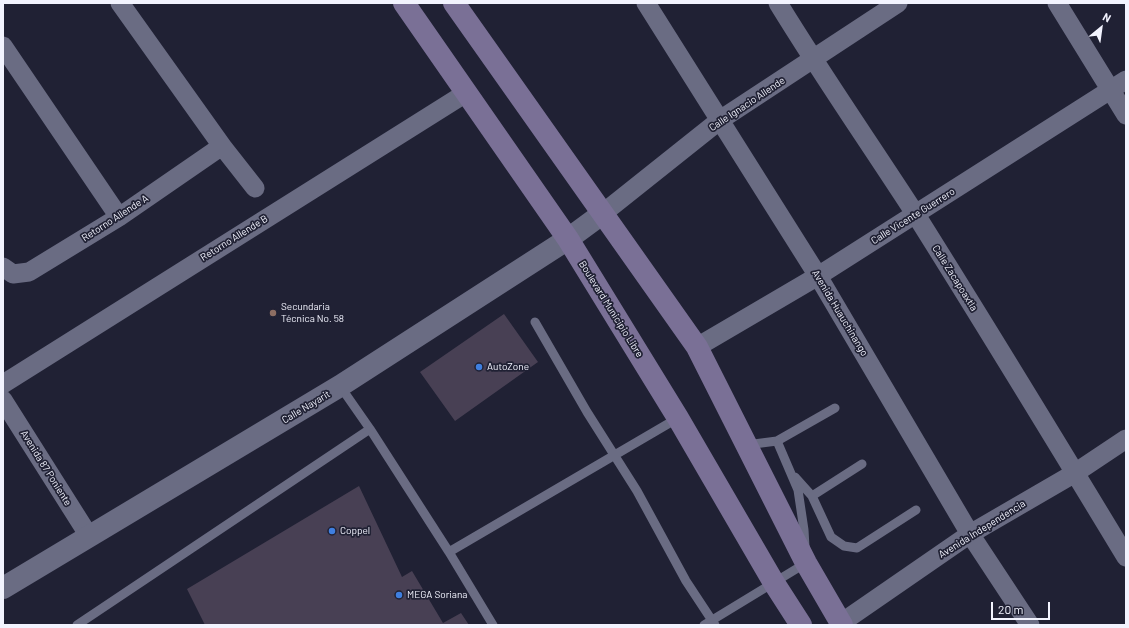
<!DOCTYPE html>
<html>
<head>
<meta charset="utf-8">
<style>
	body { margin:0 }
	#map { position:relative; width:1129px; height:628px; overflow:hidden; background:#202134; font-family:Barlow,sans-serif }
	canvas { display:block }
	.frame { position:absolute; inset:0; border:4px solid #f2f3fe; pointer-events:none }
	.north { position:absolute; left:1081px; top:8px; width:40px; height:40px; -webkit-text-stroke:3px #202134; paint-order:stroke; rotate:29deg; font-size:11px; font-weight:700; line-height:16px; text-align:center; color:#f2f3fe }
	.north::after { content:''; display:block; margin:auto; width:14px; height:18px; background:#f2f3fe; clip-path:polygon(50% 0,100% 100%,50% 72%,0 100%) }
	.scale { position:absolute; left:991px; top:602px; width:59px; height:18px; box-sizing:border-box; border:2px solid #f2f3fe; border-top:0; padding-left:5px; font-size:12px; line-height:14px; white-space:nowrap; color:#f2f3fe; -webkit-text-stroke:3px #202134; paint-order:stroke }
</style>
</head>
<body>
<div id="map">
<canvas width="1129" height="628"></canvas>
<div class="frame"></div>
<div class="north">N</div>
<div class="scale">20 m</div>
</div>
<script>
const ctx = document.querySelector('canvas').getContext('2d');
ctx.lineJoin = 'round';
function paint(path, color) { ctx.fillStyle = color; ctx.fill(path, 'evenodd'); }
function stroke(path, color, width, dash) { ctx.strokeStyle = color; ctx.lineWidth = width; ctx.lineCap = dash ? 'butt' : 'round'; ctx.setLineDash(dash || []); ctx.stroke(path); }
function write(font, color, halo, rows, align = 'center') {
  ctx.font = font + ' Barlow,sans-serif'; ctx.lineWidth = 3.5; ctx.setLineDash([]); ctx.textBaseline = 'middle'; ctx.strokeStyle = halo; ctx.fillStyle = color; for (const [text, x, y, turn = 0] of rows) {
    ctx.save(); ctx.translate(x, y); ctx.rotate((+turn || 0) * Math.PI / 180); ctx.textAlign = isNaN(turn) ? turn : align; if (halo) ctx.strokeText(text, 0, 0); ctx.fillText(text, 0, 0); ctx.restore();
  }
}
paint(new Path2D(`
	M504 314 538 362 455 421 420 372Z
	M359 486 402 577 412 571 443 623 461 613 469 625H205L187 589Z`), '#484054');
stroke(new Path2D(`
	M535 322 587 412 637 491 686 581 715 625
	M340 386 370 429 449 552 493 625
	M777 441 835 408
	M746 445 777 441 798 490 804 530 805 547
	M795 477 812 496 831 537 844 546 857 548 916 510
	M812 496 862 464
	M449 552 678 418
	M77 625 370 429
	M704 625 806 563V561`), '#6a6c83', 9);
stroke(new Path2D(`
	M120 3 222 146 255 188
	M646 3 818 276 970 534 1030 625
	M778 3C822 75 870 144 916 215 987 328 1057 443 1126 557
	M1057 3 1126 115
	M3 46 119 217
	M602 214 720 120 898 3
	M3 267 13 274 29 272 119 217 222 146
	M697 347 818 276 1126 80
	M3 384 466 93
	M3 400 89 536
	M841 623 970 534 1075 473 1126 439`), '#6a6c83', 19);
stroke(new Path2D(`
	M3 588 340 386 568 239 602 214`), '#6a6c83', 22);
stroke(new Path2D(`
	M404 3 568 239 678 418 774 583 801 625
	M454 3 697 347 806 563 842 625`), '#7a7096', 22);
for (const [x, y, r, color] of [
	[273,313,4,"#8d6e63"],
	[479,367,4,"#3f7fe0"],
	[332,531,4,"#3f7fe0"],
	[399,595,4,"#3f7fe0"]
]) { const dot = new Path2D(); dot.arc(x, y, r, 0, 2 * Math.PI); ctx.fillStyle = color; ctx.fill(dot); stroke(dot, '#202134', 1.5); }
write('10px', '#f2f3fe', '#202134', [
	["Calle Ignacio Allende",747,104,-34],
	["Calle Vicente Guerrero",913,216,-32],
	["Retorno Allende A",115,218,-33],
	["Retorno Allende B",234,238,-32],
	["Calle Zacapoaxtla",955,278,58],
	["Boulevard Municipio Libre",611,309,58],
	["Avenida Huauchinango",840,313,59],
	["Calle Nayarit",306,407,-31],
	["Avenida 87 Poniente",46,468,58],
	["Avenida Independencia",982,529,-32]
]);
write('10px', '#f2f3fe', '#202134', [
	["Secundaria",281,307],
	["Técnica No. 58",281,319],
	["AutoZone",487,367],
	["Coppel",340,531],
	["MEGA Soriana",407,595]
], 'left');
</script>
</body>
</html>
